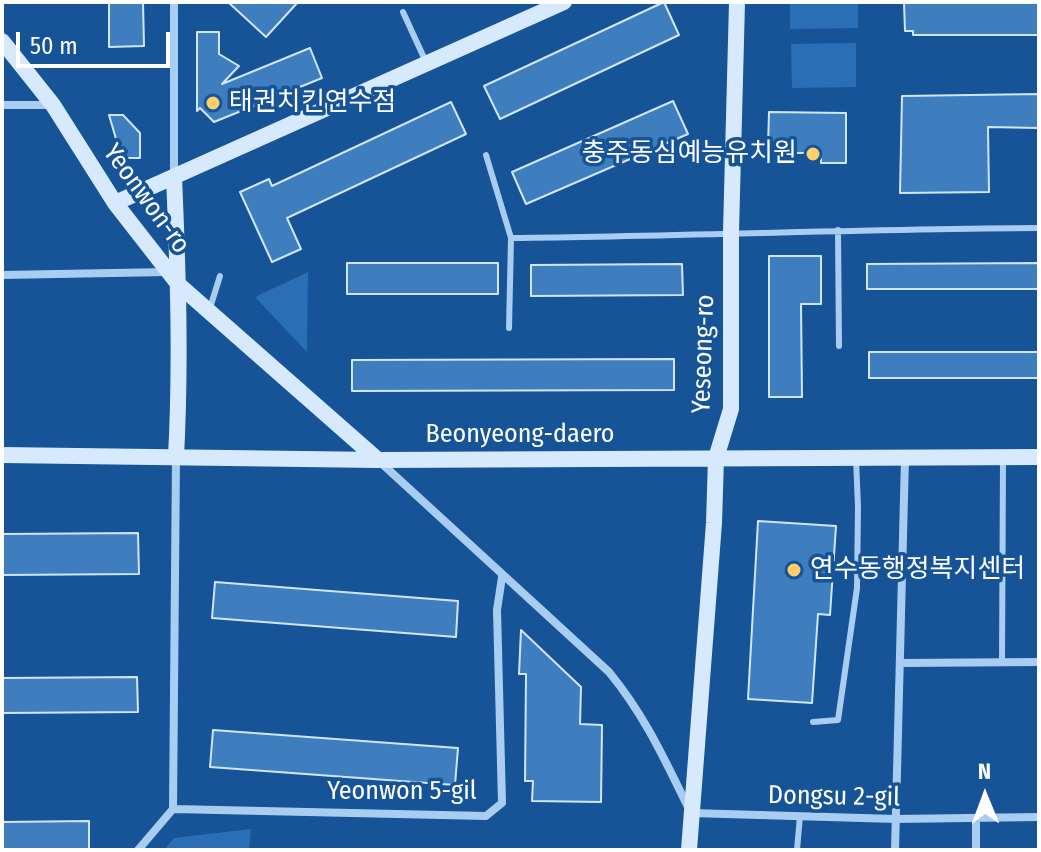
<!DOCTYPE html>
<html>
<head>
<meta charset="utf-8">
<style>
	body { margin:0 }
	#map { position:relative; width:1041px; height:852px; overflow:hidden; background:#165497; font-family:"Fira Sans Condensed",sans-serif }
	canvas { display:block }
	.frame { position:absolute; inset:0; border:4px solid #fff; pointer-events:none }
	.north { position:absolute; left:945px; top:756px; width:80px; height:80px; -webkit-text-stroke:6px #165497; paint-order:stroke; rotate:359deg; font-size:22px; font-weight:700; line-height:32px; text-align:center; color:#fff }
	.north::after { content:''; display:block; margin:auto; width:28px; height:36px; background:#fff; clip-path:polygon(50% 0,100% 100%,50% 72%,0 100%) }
	.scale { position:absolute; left:16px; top:32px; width:154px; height:36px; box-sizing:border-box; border:4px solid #fff; border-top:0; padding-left:10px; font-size:24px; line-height:28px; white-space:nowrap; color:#fff; -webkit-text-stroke:6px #165497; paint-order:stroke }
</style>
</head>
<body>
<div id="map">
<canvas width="1041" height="852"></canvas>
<div class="frame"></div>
<div class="north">N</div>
<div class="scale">50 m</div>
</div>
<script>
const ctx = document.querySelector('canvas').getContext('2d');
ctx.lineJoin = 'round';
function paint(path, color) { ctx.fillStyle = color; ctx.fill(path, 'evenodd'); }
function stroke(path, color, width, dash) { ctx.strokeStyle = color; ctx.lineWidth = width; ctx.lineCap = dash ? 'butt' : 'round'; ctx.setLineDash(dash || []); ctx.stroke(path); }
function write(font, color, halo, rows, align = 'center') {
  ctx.font = font + ' "Fira Sans Condensed","Noto Sans KR",sans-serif'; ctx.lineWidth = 7; ctx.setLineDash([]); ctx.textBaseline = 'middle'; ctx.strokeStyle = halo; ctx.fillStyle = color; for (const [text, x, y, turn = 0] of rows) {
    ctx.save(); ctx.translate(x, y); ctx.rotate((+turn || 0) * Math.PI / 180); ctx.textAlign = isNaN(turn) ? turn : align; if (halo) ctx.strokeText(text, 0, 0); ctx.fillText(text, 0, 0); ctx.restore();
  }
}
paint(new Path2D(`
	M790 2H858V28L790 29Z
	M856 43V87L792 88 791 44Z
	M308 272 307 352 255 297Z
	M251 829 249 850H164L174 838Z`), '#2a6fb5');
const building = new Path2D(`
	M109 2H143L144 46 109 47Z
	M228 2H298L266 37Z
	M664 2 679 35 500 119 484 86Z
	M1039 2V35H913V31H905L904 3Z
	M197 32H219V54L239 66 222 84 310 48 322 78 214 122 200 108 197 111Z
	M1039 94V128L988 127 989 192 900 193 902 96Z
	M673 101 688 134 526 204 512 172Z
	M451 102 466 134 287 218 301 249 272 262 240 192 269 179 272 186Z
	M769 112 846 113V163H821V153H786L787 148H768Z
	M109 115H123L140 133V158H126L119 149Z
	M769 256H821V304H801L802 397H769Z
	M347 263H498V294H347Z
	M1039 263V289H867V264Z
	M682 264 683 295 531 296V265Z
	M869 352H1039V378H869Z
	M674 359V390L352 391V360Z
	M758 521 836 526 830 615 818 614 812 703 748 699Z
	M138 533 139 574 2 575V534Z
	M215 582 458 601 456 637 212 618Z
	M521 630 581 687 580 724 602 725 601 802 532 801 533 781H525L526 674H519Z
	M137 677 138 712 2 713V678Z
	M213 730 458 748 455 785 210 767Z
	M89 821V850H2V822Z`);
paint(building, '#3f7ebe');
stroke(building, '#d0e6fc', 2);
stroke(new Path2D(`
	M403 12 425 60
	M486 155 511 238 509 328
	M838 230 839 346
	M511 238C687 236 863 229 1039 228
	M210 308 220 276
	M1002 662 1003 461
	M813 722 838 720 857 588 858 507 856 458
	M797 850 800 816`), '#a9cdf1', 6);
stroke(new Path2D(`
	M174 2V177
	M2 105H52
	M2 275 168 272
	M379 461 609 672C646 717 665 761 691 813L896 819 1039 817
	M901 663 1039 662
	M173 809 486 816 502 803 497 610 502 577
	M173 809 176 458
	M976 818V850
	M138 850 173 809
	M895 850 905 458`), '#a9cdf1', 8);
stroke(new Path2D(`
	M2 41 53 105 115 203 179 285 378 460
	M174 177C178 270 181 363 176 457
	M115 203 564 2
	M2 455 378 460 1039 457
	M689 850 714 523 716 458 731 409V232L737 2`), '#d7e9fc', 16);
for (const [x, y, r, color] of [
	[213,103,8,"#ffcd69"],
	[813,154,8,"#ffcd69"],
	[794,570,8,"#ffcd69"]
]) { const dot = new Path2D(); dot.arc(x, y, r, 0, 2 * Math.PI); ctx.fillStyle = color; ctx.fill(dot); stroke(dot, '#165497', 3); }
write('26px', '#fff', '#165497', [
	["태권치킨연수점",229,103],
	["충주동심예능유치원",797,154,"right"],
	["연수동행정복지센터",810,570]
], 'left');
write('26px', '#fff', '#165497', [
	["Yeonwon-ro",146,199,54],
	["Yeseong-ro",704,354,-88],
	["Beonyeong-daero",520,435],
	["Yeonwon 5-gil",402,792],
	["Dongsu 2-gil",834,797,1]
]);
</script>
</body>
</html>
